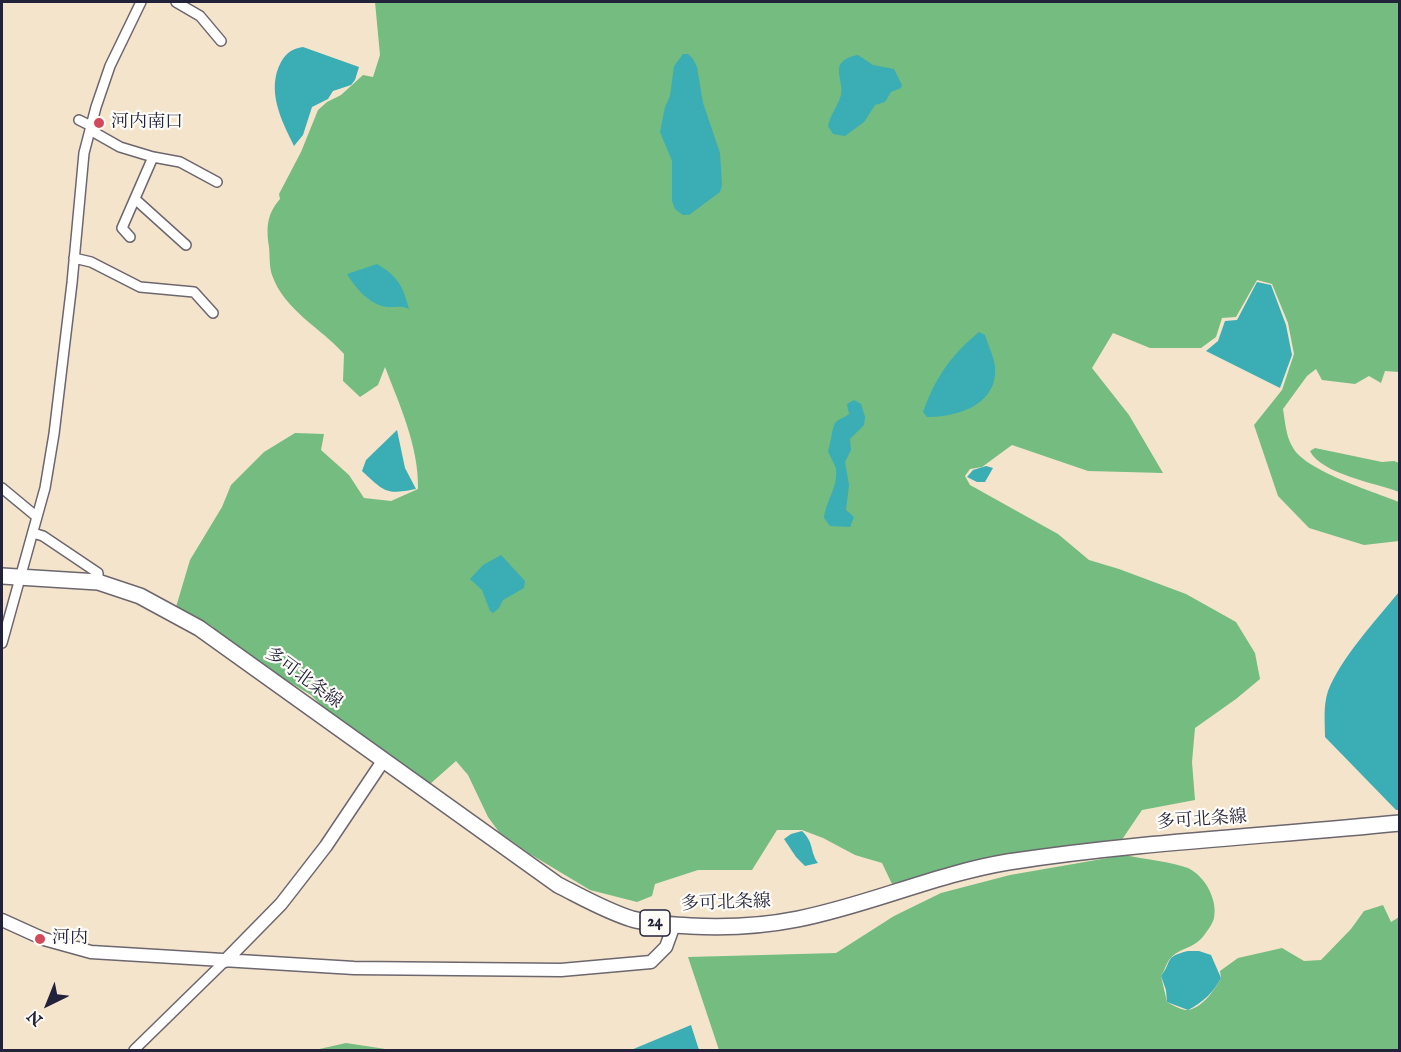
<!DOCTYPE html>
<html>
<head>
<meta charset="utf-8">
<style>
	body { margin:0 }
	#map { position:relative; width:1401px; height:1052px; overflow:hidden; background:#f5e4cc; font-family:"IM FELL English",serif }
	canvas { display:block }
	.frame { position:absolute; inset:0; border:3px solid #22223b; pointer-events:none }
	.north { position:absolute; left:18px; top:974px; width:60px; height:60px; -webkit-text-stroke:4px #fdfcf7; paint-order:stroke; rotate:223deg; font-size:16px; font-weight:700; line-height:24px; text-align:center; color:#22223b }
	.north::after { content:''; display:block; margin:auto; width:21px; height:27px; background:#22223b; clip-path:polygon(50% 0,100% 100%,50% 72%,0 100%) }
</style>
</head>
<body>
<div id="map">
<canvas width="1401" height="1052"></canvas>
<div class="frame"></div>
<div class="north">N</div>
</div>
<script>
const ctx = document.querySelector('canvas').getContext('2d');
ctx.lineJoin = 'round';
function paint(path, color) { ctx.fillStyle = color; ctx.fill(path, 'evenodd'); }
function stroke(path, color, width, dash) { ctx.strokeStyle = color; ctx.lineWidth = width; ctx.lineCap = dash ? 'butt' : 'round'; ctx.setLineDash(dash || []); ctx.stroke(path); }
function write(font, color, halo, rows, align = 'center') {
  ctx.font = font + ' "IM FELL English","Noto Serif JP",serif'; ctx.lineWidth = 4.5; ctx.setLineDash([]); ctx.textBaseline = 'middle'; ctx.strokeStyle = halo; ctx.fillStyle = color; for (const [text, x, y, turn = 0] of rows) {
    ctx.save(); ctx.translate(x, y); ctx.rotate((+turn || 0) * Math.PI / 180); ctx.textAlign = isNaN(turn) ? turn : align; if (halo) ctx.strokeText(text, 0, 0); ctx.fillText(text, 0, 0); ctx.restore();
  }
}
paint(new Path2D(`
	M375 2H1399V372L1385 371 1381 383 1369 376 1355 384 1322 380 1316 369 1307 376 1283 409C1285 421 1286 436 1292 446 1304 471 1373 491 1399 502V541L1364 545 1309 528 1278 496 1254 425 1282 390 1294 354 1288 323 1272 284 1257 280 1236 317 1222 318 1216 337 1201 348H1150L1113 333 1092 368 1129 415 1163 473 1088 471 1012 445 982 467 970 469 965 476 970 485 1058 534 1089 560 1119 569 1186 594 1236 622 1255 653 1260 679 1236 699 1195 728 1192 762 1195 800 1142 810 1121 841 952 869 892 884 882 863 855 855 823 838 802 830H777L752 870H698L655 884 652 896 637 902 590 890 530 854 499 832 488 817 468 775 456 761 430 784 327 711 311 695 227 645 212 626 176 607 190 560 222 507 231 485 264 452 295 433 324 434 321 450 349 475 364 498 391 501 418 489C419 447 400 406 385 367L378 385 360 397 343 381 344 354C321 328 284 310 272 275 269 266 270 256 269 247 266 227 267 214 280 199L279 194 301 152 318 110 327 102 341 95 363 75 373 77 380 55Z
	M1315 448 1382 462 1394 461 1399 463V492C1376 483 1321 474 1310 451Z
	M1125 855C1143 859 1172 862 1188 868 1205 876 1218 900 1214 918 1213 923 1208 930 1205 934 1197 946 1186 947 1175 954 1166 960 1166 969 1161 976L1167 1002C1173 1005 1179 1009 1185 1010 1200 1011 1215 990 1221 978L1220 971 1238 958 1282 948 1304 961 1321 960 1351 929 1364 911 1383 905 1391 922 1399 917V1050H719L688 957 836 953 894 916 941 893 1010 875Z
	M346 1043 392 1050H315Z`), '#74bc80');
paint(new Path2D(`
	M303 47 359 67 355 80 351 85 333 91 328 99 312 107 303 135 294 146C281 120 266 90 281 62 287 52 292 49 303 47Z
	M683 54H688L693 59 697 67 703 103 720 153 722 185 720 192 689 215H683L675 209 672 201V161L660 132 665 107 670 96 674 66Z
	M858 55 873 65 894 69 902 85 901 88 891 92 885 102 875 105 864 122 845 136 833 134 828 126C830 115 838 106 841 95 845 80 826 61 858 55Z
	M377 264C399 277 403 287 409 309 400 304 391 309 382 306 366 301 355 287 347 274Z
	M1257 282 1271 285 1286 325 1292 355 1280 388 1206 351 1218 341 1225 321 1237 320Z
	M979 332 985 335C988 345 994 357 995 367 998 405 957 417 927 417L923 412C936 377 950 356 979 332Z
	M854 400 861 404 865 417 864 425 850 439 851 450 845 462 849 485 846 510 854 517 850 527 830 526 824 518C826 501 838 487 836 469 835 464 830 457 828 451 831 444 832 425 836 422 840 418 844 418 849 414L847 404Z
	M397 430 405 468 416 489C385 495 385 492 362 471L366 460Z
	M986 466 993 468 985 482H977L967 477 973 470Z
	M501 555 525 581 524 588 503 600 499 608 493 613 490 611 482 590 470 579 483 565Z
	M1399 592 1400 810H1396L1325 737C1325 722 1323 706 1328 691 1341 658 1376 620 1399 592Z
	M802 831C815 844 809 850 818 863L805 866 796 857 784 839 791 834Z
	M1188 951H1199L1211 955 1221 978C1214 992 1202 1003 1188 1010L1167 1002 1166 990 1161 976C1173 961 1163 957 1188 951Z
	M691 1025 699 1050H631Z`), '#3badb4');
const minor = new Path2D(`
	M176 2 200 16 221 41
	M79 120 91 126
	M90 130 120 147 153 157 180 162 217 182
	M135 199 186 245
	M130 237 122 228 153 157
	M74 258 91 262 140 287 194 292 213 313
	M2 488 37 517
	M33 533 43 536 98 573V582
	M2 643 45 488 54 434 72 283 84 153 96 107 110 66 141 2
	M134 1050 225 961`);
const tertiary = new Path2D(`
	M2 920 44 939 91 952 354 968 561 970 651 962 666 947 674 925
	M225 961 281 904 326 846 383 761`);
const primary = new Path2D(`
	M2 576 98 582 140 596 199 628 558 885C582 897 606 911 632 919 650 924 672 925 690 926 727 928 763 926 798 919 869 905 936 874 1008 862 1138 842 1269 836 1400 823`);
stroke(minor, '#6c666e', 12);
stroke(tertiary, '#6c666e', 15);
stroke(primary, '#6c666e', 18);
stroke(minor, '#fff', 9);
stroke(tertiary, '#fff', 12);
stroke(primary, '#fff', 15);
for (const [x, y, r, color] of [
	[99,123,6,"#d1495b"],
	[40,939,6,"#d1495b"]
]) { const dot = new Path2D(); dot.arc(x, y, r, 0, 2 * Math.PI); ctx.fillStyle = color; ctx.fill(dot); stroke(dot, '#fdfcf7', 2); }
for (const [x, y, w] of [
	[655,923,30]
]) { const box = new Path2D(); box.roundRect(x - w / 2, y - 13, w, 26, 4.5); ctx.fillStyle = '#fdfcf7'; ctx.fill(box); stroke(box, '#22223b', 1.5); }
write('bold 16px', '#22223b', null, [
	["24",655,923]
]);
write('18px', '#22223b', '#fdfcf7', [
	["河内南口",111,123],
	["河内",52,939]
], 'left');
write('18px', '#22223b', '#fdfcf7', [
	["多可北条線",303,679,36],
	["多可北条線",1202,821,-4],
	["多可北条線",726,904,-2]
]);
</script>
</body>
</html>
